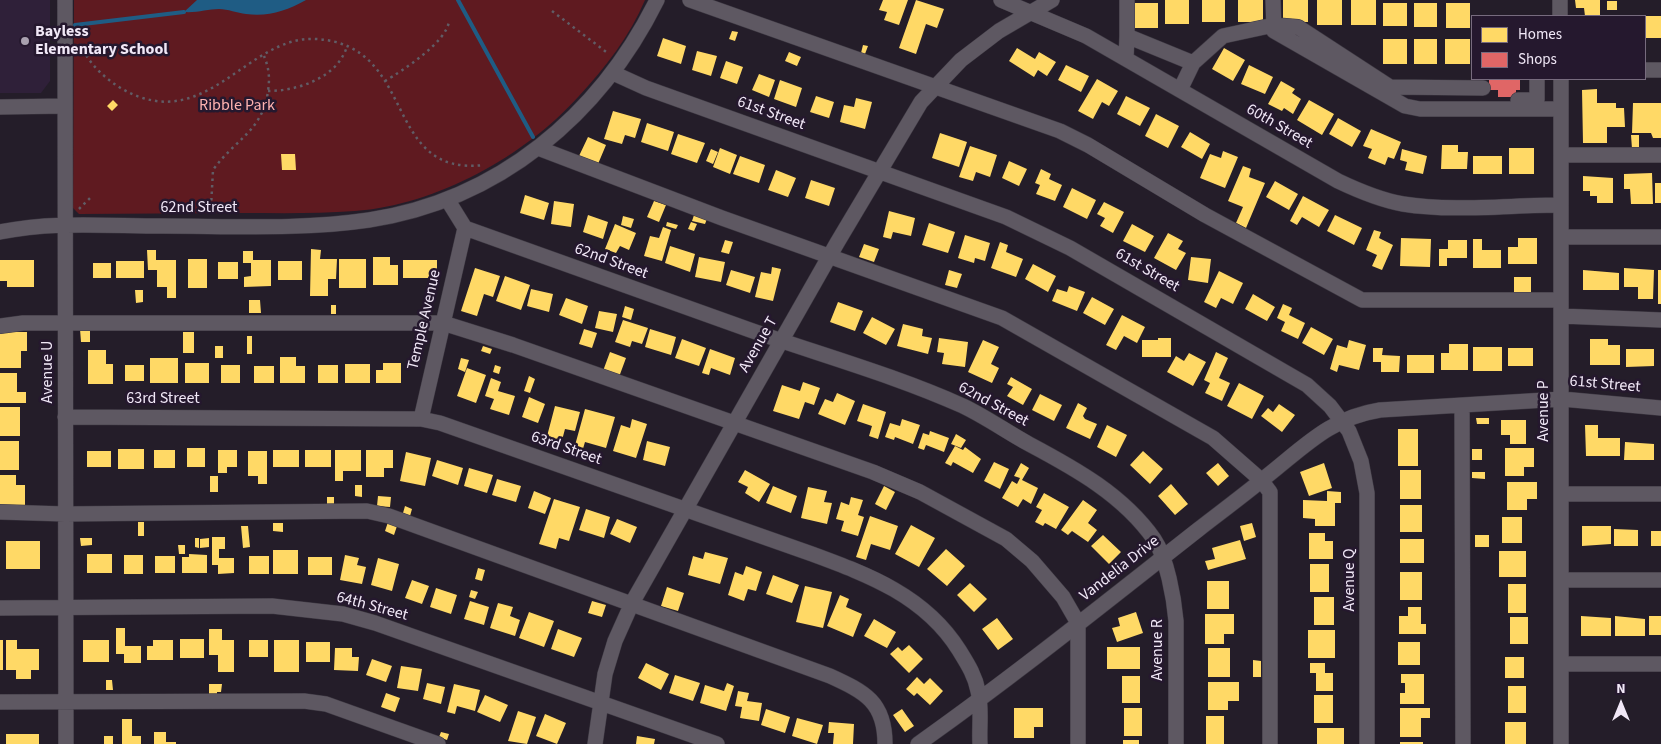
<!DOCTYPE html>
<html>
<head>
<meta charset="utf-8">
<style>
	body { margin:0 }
	#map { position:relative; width:1661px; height:744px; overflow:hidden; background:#241d29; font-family:"Source Sans 3",sans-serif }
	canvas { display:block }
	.legend { position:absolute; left:1471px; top:15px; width:175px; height:65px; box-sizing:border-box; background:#25182e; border:1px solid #776b7e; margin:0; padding:6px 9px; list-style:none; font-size:15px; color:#f1e8f7 }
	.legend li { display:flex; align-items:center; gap:10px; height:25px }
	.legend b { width:25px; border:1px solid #776b7e }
	.north { position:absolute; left:1596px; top:679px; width:50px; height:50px; -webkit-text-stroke:4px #25182e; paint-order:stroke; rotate:0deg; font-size:14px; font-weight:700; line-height:20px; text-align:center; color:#f1e8f7 }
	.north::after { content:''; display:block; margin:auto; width:18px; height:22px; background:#f1e8f7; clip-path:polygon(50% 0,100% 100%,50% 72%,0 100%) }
</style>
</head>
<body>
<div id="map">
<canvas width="1661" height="744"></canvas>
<ul class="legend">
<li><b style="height:14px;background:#ffd966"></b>Homes</li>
<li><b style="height:14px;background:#e06666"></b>Shops</li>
</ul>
<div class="north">N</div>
</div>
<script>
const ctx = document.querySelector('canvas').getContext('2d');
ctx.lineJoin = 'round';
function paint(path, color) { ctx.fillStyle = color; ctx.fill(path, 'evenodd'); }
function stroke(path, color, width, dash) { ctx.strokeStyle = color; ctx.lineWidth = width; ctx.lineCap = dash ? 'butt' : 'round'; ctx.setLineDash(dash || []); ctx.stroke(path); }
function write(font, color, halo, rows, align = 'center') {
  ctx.font = font + ' "Source Sans 3",sans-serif'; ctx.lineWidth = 5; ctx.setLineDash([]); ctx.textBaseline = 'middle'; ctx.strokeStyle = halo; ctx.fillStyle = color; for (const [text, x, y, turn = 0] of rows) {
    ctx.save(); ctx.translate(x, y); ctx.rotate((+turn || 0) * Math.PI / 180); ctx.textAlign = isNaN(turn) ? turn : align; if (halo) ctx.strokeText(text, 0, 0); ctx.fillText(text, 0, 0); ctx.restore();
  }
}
paint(new Path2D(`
	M0 0H50V81L41 93H0Z`), '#2f2039');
paint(new Path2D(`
	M74 0H645C630 36 605 68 579 96 525 156 437 205 355 211 316 214 277 213 238 213 185 213 132 214 79 214L73 208Z`), '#5f1a20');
paint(new Path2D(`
	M197 0H306C286 11 268 17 246 14 237 13 228 9 219 9 208 9 197 13 184 12Z`), '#1f5c84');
paint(new Path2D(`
	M883 0H908L899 25 884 20 887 12 879 10Z
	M916 0 944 9 937 28 926 24 916 54 899 48Z
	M1165 0H1189V24H1165Z
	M1202 0H1225V22H1202Z
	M1238 0H1263V22H1238Z
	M1283 0H1308V22H1283Z
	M1317 0H1342V25H1317Z
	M1351 0H1376V25H1351Z
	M1575 0H1600V16H1585L1584 8H1576Z
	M1607 1H1617V10H1607Z
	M1134 3H1158V28H1134Z
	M1383 3H1407V26H1383Z
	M1414 3H1437V27H1414Z
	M1446 3H1470V28H1446Z
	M1645 16H1661V38H1645Z
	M732 31 738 32 735 41 729 39Z
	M663 38 686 46 681 64 657 56Z
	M1383 39H1407V64H1383Z
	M1414 39H1437V64H1414Z
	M1445 39H1470V64H1445Z
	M863 45 868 46 865 54 861 53Z
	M1017 48 1035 59 1039 52 1056 62 1047 76 1038 70 1034 77 1009 61Z
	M1224 48 1245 60 1233 81 1212 69Z
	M697 51 717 56 711 76 692 70Z
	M789 52 801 57 797 66 785 61Z
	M726 61 743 67 737 84 720 78Z
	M1066 65 1089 76 1081 92 1058 80Z
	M1249 65 1273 77 1265 94 1241 84Z
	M759 74 775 80 769 97 752 90Z
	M1097 79 1118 91 1109 106 1102 102 1093 119 1078 111Z
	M780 80 802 88 796 107 774 99Z
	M1281 81 1295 89 1292 93 1301 99 1293 114 1284 108 1282 111 1268 104Z
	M1597 89V103H1616V108H1624L1625 127H1607V143H1583L1582 90Z
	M816 96 834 102 829 118 810 112Z
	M1126 96 1150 108 1140 126 1117 114Z
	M856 98 872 102 865 129 840 122 844 105 854 107Z
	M113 100 118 105 112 111 107 106Z
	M1309 100 1334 114 1322 135 1297 120Z
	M1633 103H1661V138H1653L1651 133H1632Z
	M613 111 641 119 635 138 625 135 622 144 604 139Z
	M1156 114 1179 126 1168 148 1145 136Z
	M1338 118 1361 131 1352 147 1329 134Z
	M647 123 674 132 668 151 641 142Z
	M1371 129 1401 142 1394 159 1388 157 1385 165 1368 158 1372 149 1363 146Z
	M1190 132 1210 144 1202 159 1181 147Z
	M940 133 967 142 959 167 932 158Z
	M678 134 705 143 697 163 671 154Z
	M1631 135H1639V149H1632Z
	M588 137 606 145 598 164 579 156Z
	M1442 145H1458V152H1468L1467 169H1441Z
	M970 146 997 155 990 177 976 172 973 181 959 177Z
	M720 148 737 155 730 174 713 167Z
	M1509 148H1534V174H1509Z
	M711 149 718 152 713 164 706 161Z
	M1402 149 1427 156 1423 174 1405 170 1407 162 1400 160Z
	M1223 151 1238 157 1225 188 1200 178 1210 154 1221 158Z
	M281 154H295L296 170H282Z
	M740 156 765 165 759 183 733 174Z
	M1473 156H1502V174H1473Z
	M1009 161 1027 169 1019 186 1002 178Z
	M1243 166 1251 169 1249 177 1265 183 1246 228 1236 223 1243 207 1228 201Z
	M1041 169 1051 174 1049 179 1062 185 1055 201 1036 194 1040 185 1035 183Z
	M776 170 796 178 788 197 768 190Z
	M1652 173 1653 204H1631L1630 189H1624V174Z
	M1583 176 1613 178V203H1597V196H1590V191H1583Z
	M811 180 835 188 829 206 805 198Z
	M1275 181 1298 194 1289 210 1266 197Z
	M1655 183H1661V203H1655Z
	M1072 188 1096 200 1087 219 1063 207Z
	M525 195 549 203 544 220 520 213Z
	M1303 196 1329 210 1319 227 1302 217 1297 225 1290 221Z
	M554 201 574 204 571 227 551 224Z
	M654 201 666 205 659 222 647 217Z
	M1104 202 1124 212 1113 233 1100 226 1105 218 1097 214Z
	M889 211 915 218 911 236 893 232 891 239 883 237Z
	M588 215 608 222 603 239 583 232Z
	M694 215 707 219 705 224 692 221Z
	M1335 215 1362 228 1354 245 1327 231Z
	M623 216 634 219 631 228 621 225Z
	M667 222 678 225 676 229 666 226Z
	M691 222 697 224 694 231 688 229Z
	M929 223 955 232 948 253 922 245Z
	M615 224 636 233 629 250 620 246 616 253 605 249Z
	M1132 224 1154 236 1145 252 1123 241Z
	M663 227 671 230 662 261 644 256 650 236 659 238Z
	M1374 230 1381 232 1379 238 1393 245 1382 270 1372 266 1377 255 1366 250Z
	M1168 233 1183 241 1178 249 1186 253 1176 270 1154 258Z
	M965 235 990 243 985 261 975 258 974 263 958 258Z
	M1401 238 1431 239 1430 267 1400 266Z
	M1518 238H1537V264H1508V247H1518Z
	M1473 239H1482V250H1501V268H1473Z
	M725 240 733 242 729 254 721 252Z
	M1448 240H1467V258H1447V266H1439V249H1448Z
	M1000 242 1008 245 1006 252 1023 259 1016 277 991 268Z
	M864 244 879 249 874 262 859 257Z
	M670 246 695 254 690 272 665 263Z
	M311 249 321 250 320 259H337L336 279H328V296H310Z
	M147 250H156V260H176V298H167V287H157V270H148Z
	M243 251H253V260H271V286L244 287V277L251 276V263H243Z
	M373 257H390V265H398V285H373Z
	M699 257 725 262 721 282 695 277Z
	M1191 257 1211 259 1208 283 1188 280Z
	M188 259H207V288H188Z
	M339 259H366V288H339Z
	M0 260H34V287H7V281H0Z
	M403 260H437V278H403Z
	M116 261H144V278H116Z
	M278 261H302V280H278Z
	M218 262H238V279H218Z
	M93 263H111V278H93Z
	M1033 264 1056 276 1048 292 1025 279Z
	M772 267 781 269 773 301 755 297 761 272 771 274Z
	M475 268 500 276 493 297 484 294 477 316 461 311Z
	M1624 268 1654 270 1653 299H1638V287H1624Z
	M731 270 755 277 750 293 726 285Z
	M949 270 962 274 957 288 945 285Z
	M1583 270 1619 273V290H1583Z
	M1658 270H1661V304H1658Z
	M1219 271 1243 283 1233 304 1221 298 1216 308 1204 302Z
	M505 276 530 285 521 310 496 301Z
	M1514 277H1531V292H1514Z
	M1069 286 1085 292 1077 311 1052 301 1057 289 1067 292Z
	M531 289 553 294 549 312 527 306Z
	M135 290H143V302L136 303Z
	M432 291 436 293 434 302 429 300Z
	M1253 294 1275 307 1267 321 1245 309Z
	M1092 297 1114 309 1105 325 1083 313Z
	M566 298 588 306 582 324 559 315Z
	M249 300H260L261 313H249Z
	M838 302 863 311 855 331 830 322Z
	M1283 304 1292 308 1289 315 1305 323 1298 339 1281 331 1285 322 1277 318Z
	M331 305H336V314H331Z
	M625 306 634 309 631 320 622 317Z
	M599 311 617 314 613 332 595 328Z
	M1122 315 1145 327 1137 343 1124 336 1116 350 1106 345Z
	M872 317 895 329 886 345 863 333Z
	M623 320 648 328 642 344 632 341 630 347 615 342Z
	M903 324 923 329 922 336 932 338 928 354 897 346Z
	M1311 327 1333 339 1324 355 1302 343Z
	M80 329H90V342H81Z
	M584 329 597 333 592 348 579 344Z
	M650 329 676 337 671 355 645 347Z
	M0 332H27V351H21V368H0Z
	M183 332H194V353H183Z
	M247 336H252V354H247Z
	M939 338 968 342 965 367 942 364 944 353 937 352Z
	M1158 338H1171V357H1142V340H1158Z
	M682 339 706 348 699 366 675 358Z
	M1590 339H1608V345H1620V365H1590Z
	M983 340 999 347 991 364 999 368 992 383 968 372Z
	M1349 340 1366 345 1359 370 1339 365 1337 372 1330 369 1337 345 1347 348Z
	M1449 344H1468V370H1441V353H1449Z
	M215 346H223V358H215Z
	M483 346 492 349 490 354 481 351Z
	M1473 347H1502V371H1473Z
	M1373 348H1383L1382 355 1400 356 1399 372H1381V362H1373Z
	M1508 348H1533V366H1508Z
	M710 349 735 358 730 375 711 368 709 375 702 373Z
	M1626 349H1654V366L1626 367Z
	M88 350H106V364H113V384H88Z
	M610 352 626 358 619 377 603 371Z
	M1216 352 1228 358 1219 378 1230 383 1222 401 1205 393 1210 383 1204 380Z
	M1189 353 1206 362 1193 386 1167 372 1176 356 1184 361Z
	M1407 355H1434V373H1407Z
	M280 357H296V366H305V383H280Z
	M150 358H178V383H150Z
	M461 358 469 360 465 372 458 369Z
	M185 363H209V383H185Z
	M383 363H401V383H376V370H383Z
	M345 364H370V383H345Z
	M125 365H144V381H125Z
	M221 365H240V383H221Z
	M318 365H338V383H318Z
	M495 365 501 367 499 374 493 372Z
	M254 366H274V383H254Z
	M467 368 486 375 476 403 457 396Z
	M0 373H17V392H26V403H0Z
	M529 376 535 379 530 393 524 391Z
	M1011 377 1032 389 1023 405 1007 396 1013 387 1007 384Z
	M491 378 501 382 498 391 515 396 509 415 490 409 494 399 485 396Z
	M803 382 820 388 814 405 805 402 799 419 773 411 782 385 800 391Z
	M1239 383 1264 396 1252 419 1227 406Z
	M837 393 855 401 845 425 818 414 825 399 833 402Z
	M1040 394 1062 405 1054 421 1032 410Z
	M529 397 545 404 538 423 522 417Z
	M1078 403 1087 408 1083 416 1085 419 1097 424 1090 439 1066 428Z
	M863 404 886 412 878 439 869 436 872 426 857 421Z
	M1279 404 1295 415 1282 432 1261 416 1268 408 1273 412Z
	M555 406 580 412 575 431 565 429 561 444 546 440Z
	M0 407H20V436H0Z
	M585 409 615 417 606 448 585 442 582 452 574 449Z
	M1476 418H1489V424H1477Z
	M632 419 647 424 636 458 613 451 621 425 630 428Z
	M902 419 920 425 913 444 895 437 894 440 885 437 890 423 900 426Z
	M1501 420H1526V444H1510V435H1501Z
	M1107 425 1127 435 1116 457 1097 447Z
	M1585 425H1598V438H1620V456H1586Z
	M1398 429H1418V466H1398Z
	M930 431 949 438 944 452 926 445 924 450 918 448 923 433 929 435Z
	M956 434 966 440 961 448 951 444Z
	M0 441H19V470H0Z
	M647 441 670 447 665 466 643 460Z
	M1625 442 1654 444V460H1624Z
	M955 446 963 450 965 447 981 459 973 473 953 462 951 466 945 463Z
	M187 448H205V467H187Z
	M1505 448H1534V467H1524V476H1505Z
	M118 449H144V469H118Z
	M1472 449H1482V460H1472Z
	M154 450H175V468H154Z
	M218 450H237V467H227V473H218Z
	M273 450H299V467H273Z
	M305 450H331V467H305Z
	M335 450H361V471H343V481H335Z
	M366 450H393V468H384V477H366Z
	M87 451H111V467H87Z
	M248 451H267V484H258V476H248Z
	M1143 451 1163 469 1150 484 1130 465Z
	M406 452 431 458 425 486 400 481Z
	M437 460 463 468 458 485 432 476Z
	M994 462 1009 469 1000 489 984 481Z
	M1021 463 1029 468 1022 480 1038 488 1031 504 1023 499 1018 507 1002 498 1012 481 1017 484 1020 478 1014 476Z
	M1218 463 1229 476 1218 486 1206 473Z
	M1324 463 1332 488 1309 496 1300 472Z
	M469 468 493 475 487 493 464 486Z
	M745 470 770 484 759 502 745 493 748 487 738 482Z
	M1400 470H1421V499H1400Z
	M1472 472H1485V479L1472 478Z
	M0 475H16V485H25V505H0Z
	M210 476H218V492H210Z
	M497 479 521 486 516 502 492 495Z
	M1507 482H1537V499H1527V510H1507Z
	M1171 484 1188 504 1175 515 1158 496Z
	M355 485H362V497L355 496Z
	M773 486 797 496 791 513 766 503Z
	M884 486 895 492 886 510 875 504Z
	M808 487 827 491 824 502 832 503 827 524 801 518Z
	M534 491 551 498 545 514 528 508Z
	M1327 491 1341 492V503H1335V526H1315V519L1303 518V500L1327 501Z
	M1044 493 1069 507 1056 529 1045 523 1043 526 1035 522 1042 510 1036 507Z
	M378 496 391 497 390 507 377 506Z
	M327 497H334V505L327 506Z
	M851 497 863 500 858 515 864 517 858 536 841 531 844 521 836 519 841 502 849 505Z
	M554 499 580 507 569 541 559 538 556 549 539 544Z
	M1083 500 1097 510 1088 523 1097 530 1088 542 1072 531 1068 535 1061 530Z
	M1400 505H1422V532H1400Z
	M405 506 412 509 410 516 403 513Z
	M586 509 610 517 604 538 579 530Z
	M870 516 898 526 890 550 871 544 866 560 856 557Z
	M1502 517H1522V543H1502Z
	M617 519 637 527 630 543 610 534Z
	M138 522H144V536H138Z
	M388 522 397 526 394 535 385 531Z
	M273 523H283V532L273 531Z
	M1252 523 1256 537 1244 541 1240 526Z
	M911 525 935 538 919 567 895 554Z
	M241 526H248L250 547 243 548Z
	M1582 526H1611V544L1582 546Z
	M1614 529 1638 530V546H1614Z
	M1651 531H1661V546H1651Z
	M1309 533H1325V541H1333V559H1309Z
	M1103 535 1121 552 1109 564 1091 546Z
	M1475 535H1489V547H1475Z
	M212 537H225V549H219V558H234V573L218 574V565H212Z
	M80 538H92V545L81 546Z
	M195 538H199V548L195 547Z
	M209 538V547L200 548V539Z
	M1400 539H1424V563H1400Z
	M1240 540 1246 559 1208 570 1205 561 1215 559 1212 548Z
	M6 541H40V569H6Z
	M178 545H185V554H179Z
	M946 549 965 566 947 586 927 569Z
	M273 550H298V574H273Z
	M1499 551H1526V577H1499Z
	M705 552 728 558 720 584 688 575 693 556 703 559Z
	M87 554H112V573H87Z
	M189 554 207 555V573H182V557H189Z
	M124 555H143V574H124Z
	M345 555 359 558 357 565 366 567 362 584 340 580Z
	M155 556H175V573H155Z
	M249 556H269V574H249Z
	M308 557H332V575H308Z
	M378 558 399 564 392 591 371 585Z
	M1310 564H1329V592H1310Z
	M746 566 762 572 756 591 748 589 744 601 728 595 735 572 743 575Z
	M478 568 485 570 482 581 475 579Z
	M1400 572H1422V600H1400Z
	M773 575 799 585 792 603 766 594Z
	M412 580 429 586 422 604 405 598Z
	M1207 581H1229V609H1207Z
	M970 583 987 599 974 612 957 595Z
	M1508 584H1526V613H1508Z
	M805 586 832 592 823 628 796 622Z
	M667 587 684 593 678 611 661 606Z
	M436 588 457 595 451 614 430 607Z
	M471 590 478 592 475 599 469 597Z
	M840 595 849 599 846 607 862 614 853 637 827 626Z
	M1314 597H1334V625H1314Z
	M470 601 489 607 484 625 464 619Z
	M592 601 606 605 602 617 588 613Z
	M498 603 513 607 510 616 520 620 515 636 490 628Z
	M1408 607H1421V624H1426V634H1399V616H1408Z
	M529 612 554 621 544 647 519 638Z
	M1136 612 1143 633 1117 642 1112 628 1120 626 1118 618Z
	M1205 614H1234V634H1224V644H1205Z
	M1581 616 1611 618V636H1581Z
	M1615 616 1645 619V636H1615Z
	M1649 616H1661V635H1649Z
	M1510 617H1528V644H1510Z
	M997 618 1013 639 998 650 982 629Z
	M874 619 896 632 887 648 864 636Z
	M116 628H125V646H141V663H124V654H116Z
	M209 629H222V640H234V672H218V655H209Z
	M558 629 582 638 574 657 551 649Z
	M1308 630H1335V658H1308Z
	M180 639H204V658H180Z
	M0 640H3V670H0Z
	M6 640H17V649H39V670H31V679H16V670H6Z
	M83 640H109V662H83Z
	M153 640H173V660H147V646H153Z
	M249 640H268V657H249Z
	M274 640H299V672H274Z
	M306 642H330V662H306Z
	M1398 642H1420V665H1398Z
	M909 645 923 659 909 673 890 654 898 647 902 651Z
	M1107 647H1140V669H1107Z
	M335 648H352V657H359L358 671 334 670Z
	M1208 648H1230V677H1208Z
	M1505 657H1524V678H1505Z
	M372 659 392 666 386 682 366 675Z
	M1253 660 1261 661V677H1253Z
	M646 663 669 674 661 690 638 678Z
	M1310 663H1325V673H1333V691H1316V673H1310Z
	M401 666 422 669 418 691 397 688Z
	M1401 674H1424V704H1400V693H1405V683H1401Z
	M675 675 700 683 693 701 669 693Z
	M1122 676H1140V703H1122Z
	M917 677 924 684 930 678 943 691 930 705 917 693 914 696 906 689Z
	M106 680H112L113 690H106Z
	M1208 682H1239V701H1228V710H1208Z
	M427 683 445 687 441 704 423 699Z
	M727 683 734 686 726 711 700 703 705 685 724 691Z
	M209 684H222L221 692H217V696H209Z
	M454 684 480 690 475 711 457 706 455 714 447 712Z
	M1508 686H1526V713H1508Z
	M738 691 749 693 747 701 762 703 759 721 740 718 742 707 735 706Z
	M386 693 400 698 395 712 381 707Z
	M485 695 508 705 500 722 477 712Z
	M1314 695H1333V723H1314Z
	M1014 708H1043V727H1034V738H1014Z
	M1124 708H1142V736H1124Z
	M1400 708H1430V718H1421V737H1400Z
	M766 709 790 717 785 733 761 725Z
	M902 709 914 726 905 732 893 715Z
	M518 711 536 717 527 744 508 741Z
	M545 714 566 723 557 744 536 736Z
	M1206 716H1224V744H1206Z
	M797 718 823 725 817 744 792 736Z
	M122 719H132V736H141V744H122Z
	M829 722 854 724 853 744H833L834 733H828Z
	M1505 722H1526V744H1505Z
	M1317 728H1344V744H1317Z
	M154 732H166V742H176V744H154Z
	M441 732 449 734 447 740 439 737Z
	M6 734H39V744H6Z
	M104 736H113V744H104Z
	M637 736 655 739 654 744H636Z
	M1123 740H1139V744H1123Z
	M1400 742H1423V744H1400Z`), '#ffd966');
paint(new Path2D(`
	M1489 79H1520V90H1516V97H1498V90H1489Z`), '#e06666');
stroke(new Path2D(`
	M458 0 533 137
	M75 25 184 12`), '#1f5c84', 4);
const minor = new Path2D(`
	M65 0 66 744
	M690 0 1060 131 1088 145 1205 215 1362 300H1561
	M1001 0 1086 36 1338 181C1359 191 1380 200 1403 204 1453 212 1510 205 1561 205
	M1127 0V36
	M1273 0 1274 31 1405 106 1420 109H1561
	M1560 0V16
	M1126 59 1127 36 1193 63 1223 36 1274 25 1298 27 1390 87 1483 88
	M1645 70H1661
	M613 73 646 88 1006 217 1070 248 1307 385 1330 406 1349 431 1361 461 1367 493V744
	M1561 79V744
	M1180 90 1193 63
	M1518 100H1537V79
	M0 107 65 106
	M538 148 722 218 1002 318 1213 438 1261 480 1270 492V744
	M1561 155H1661
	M447 199 465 228C560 262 655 296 750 330 821 355 894 375 963 406 986 417 1007 432 1029 444 1076 469 1123 495 1154 539 1167 558 1174 598 1176 621V744
	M0 232C52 221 109 226 162 226 231 226 301 230 369 220 499 200 600 115 657 0
	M1561 237H1661
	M1561 316 1661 320
	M0 326 23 323H443L513 345 873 472 920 492 1006 539 1032 561 1063 597 1078 623V744
	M1462 406 1463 744
	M65 417 421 419 440 423 812 554C869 575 925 596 959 650 967 663 975 675 978 691 982 707 979 727 980 744
	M421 419 465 228
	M1562 494H1661
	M0 512 65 514 367 511 389 516 830 676C865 692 885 702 885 744
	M1562 580H1661
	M0 608 272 606 343 614 375 623 717 744
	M1562 664H1661
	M0 702 304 701 326 704 438 744
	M595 744 605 674 615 641 632 603 837 243 921 102 961 60 999 31 1052 0
	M918 744C1014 676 1106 602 1199 529 1221 512 1245 494 1267 476 1305 446 1330 418 1380 410L1562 399 1661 408`);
stroke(minor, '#3e3943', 16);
stroke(new Path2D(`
	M552 11 609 54
	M80 44C89 64 105 79 124 90 207 135 247 35 316 39 419 45 381 177 484 165
	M385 81C402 71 447 42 449 21
	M268 91C297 91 338 78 347 46
	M211 207 213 170C234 140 263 131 268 91 270 78 269 68 264 56
	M79 209 90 198`), '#615c65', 2.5, [2.5, 4]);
stroke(minor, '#5e5862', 15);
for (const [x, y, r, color] of [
	[25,41,5,"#a9a1af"]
]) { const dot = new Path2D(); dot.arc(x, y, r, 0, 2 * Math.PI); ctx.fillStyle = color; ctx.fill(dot); stroke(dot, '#25182e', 2); }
write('bold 16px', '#f1e8f7', '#25182e', [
	["Bayless",35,32],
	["Elementary School",35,50]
], 'left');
write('16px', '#feb2b0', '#25182e', [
	["Ribble Park",237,106]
]);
write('16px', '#f1e8f7', '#25182e', [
	["61st Street",771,114,20],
	["60th Street",1279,127,30],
	["62nd Street",199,208],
	["62nd Street",611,262,20],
	["61st Street",1147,271,30],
	["Temple Avenue",425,320,-77],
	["Avenue T",759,345,-60],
	["Avenue U",48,372,-90],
	["61st Street",1605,385,5],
	["63rd Street",163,399],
	["62nd Street",993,405,28],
	["Avenue P",1544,411,-90],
	["63rd Street",566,449,19],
	["Vandelia Drive",1120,569,-38],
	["Avenue Q",1350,580,-90],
	["64th Street",372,607,15],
	["Avenue R",1158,650,-90]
]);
</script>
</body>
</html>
